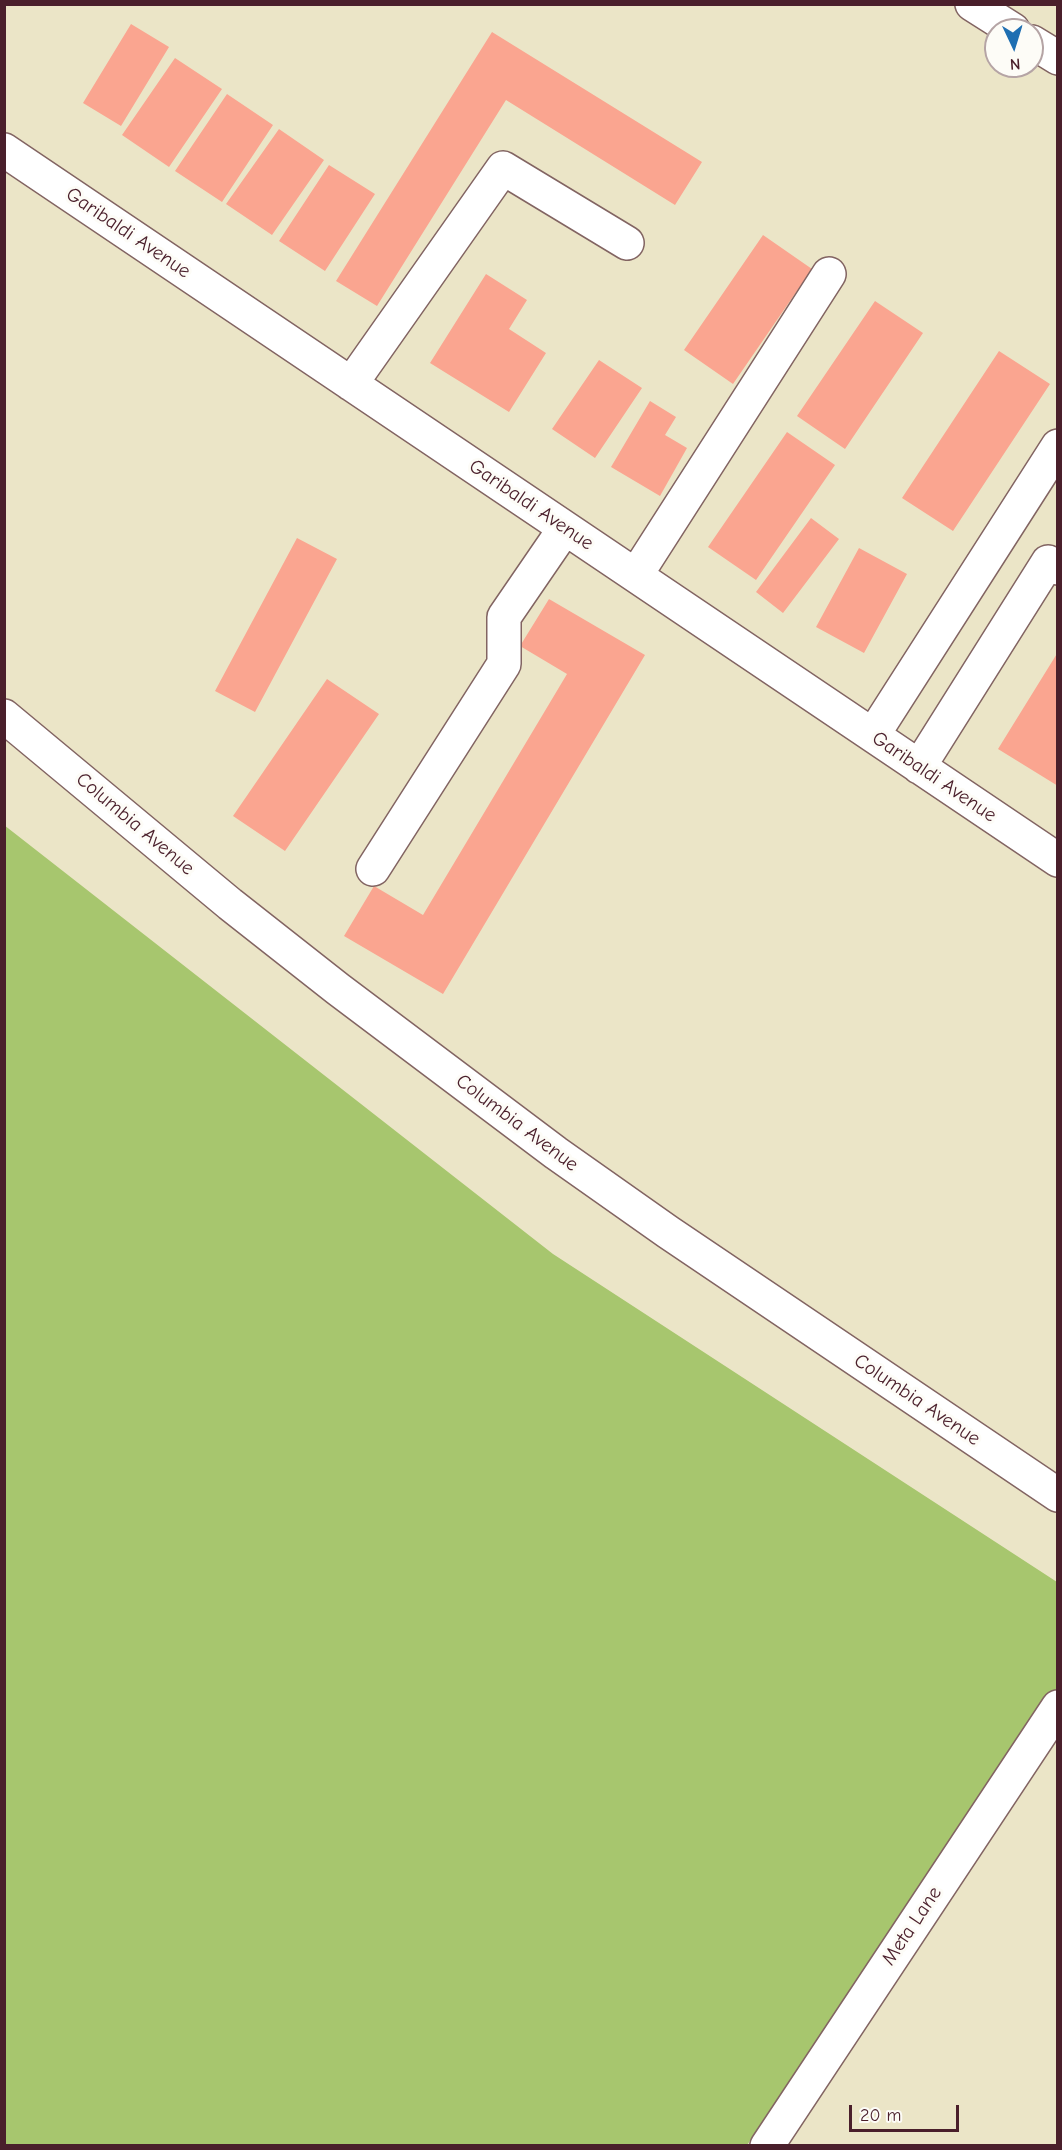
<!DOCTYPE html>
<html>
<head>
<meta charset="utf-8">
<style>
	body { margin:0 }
	#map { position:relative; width:1062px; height:2150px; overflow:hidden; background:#ebe5c7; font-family:"Comic Neue",sans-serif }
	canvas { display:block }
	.frame { position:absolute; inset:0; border:6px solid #4a1f2b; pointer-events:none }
	.north { position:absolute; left:984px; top:18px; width:60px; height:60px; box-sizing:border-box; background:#fdfcf7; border:2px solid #b5a4a5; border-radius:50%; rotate:176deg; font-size:16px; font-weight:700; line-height:24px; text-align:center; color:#4a1f2b }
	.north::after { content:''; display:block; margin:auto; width:21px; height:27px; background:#1f6fb2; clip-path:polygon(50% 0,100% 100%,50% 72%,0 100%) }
	.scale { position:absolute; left:849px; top:2105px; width:110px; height:27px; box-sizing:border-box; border:3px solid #4a1f2b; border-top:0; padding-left:8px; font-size:18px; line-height:21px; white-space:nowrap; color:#4a1f2b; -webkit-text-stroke:4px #fdfcf7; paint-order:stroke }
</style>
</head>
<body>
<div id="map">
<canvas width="1062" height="2150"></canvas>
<div class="frame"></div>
<div class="north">N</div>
<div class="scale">20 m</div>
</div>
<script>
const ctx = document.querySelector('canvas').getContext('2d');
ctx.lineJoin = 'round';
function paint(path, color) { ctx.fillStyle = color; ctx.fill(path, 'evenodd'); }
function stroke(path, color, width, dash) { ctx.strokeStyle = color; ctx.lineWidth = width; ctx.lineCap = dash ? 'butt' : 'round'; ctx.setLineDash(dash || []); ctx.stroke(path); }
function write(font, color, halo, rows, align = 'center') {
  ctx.font = font + ' "Comic Neue",sans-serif'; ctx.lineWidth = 6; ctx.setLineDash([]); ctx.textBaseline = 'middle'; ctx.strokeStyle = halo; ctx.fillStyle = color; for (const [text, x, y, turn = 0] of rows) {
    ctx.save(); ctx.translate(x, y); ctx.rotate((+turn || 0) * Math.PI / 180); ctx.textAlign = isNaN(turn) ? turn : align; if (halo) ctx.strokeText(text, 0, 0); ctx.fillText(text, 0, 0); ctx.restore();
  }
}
paint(new Path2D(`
	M4 825 553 1254 1057 1582V1707L747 2145H5Z`), '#a7c66e');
paint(new Path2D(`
	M131 24 169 47 121 126 83 103Z
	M492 32 702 162 675 205 506 100 377 306 336 281Z
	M175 58 222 89 169 167 122 135Z
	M227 94 273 125 222 202 175 171Z
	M279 129 324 160 272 235 226 204Z
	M329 165 375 194 325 271 279 241Z
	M763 235 812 269 733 384 684 350Z
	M486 274 527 300 509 329 546 353 509 412 430 363Z
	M875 301 923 333 845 449 797 416Z
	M999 351 1050 384 953 531 902 498Z
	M599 360 642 388 595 458 552 429Z
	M650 401 676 417 665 435 687 448 660 496 611 467Z
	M787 432 835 465 756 580 708 547Z
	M811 518 839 539 783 613 756 592Z
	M297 538 337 559 255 712 215 691Z
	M859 548 907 574 864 653 816 627Z
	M549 599 645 655 443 994 344 936 374 886 423 915 567 674 520 646Z
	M1058 652V786L998 749Z
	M327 679 379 714 285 851 233 816Z`), '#faa590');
const minor = new Path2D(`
	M972 4 1013 30
	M1032 42 1058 58
	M4 150 1058 860
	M351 384 503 168 627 243
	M636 575 829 274
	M4 716 230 904 338 989 556 1153 668 1232 1058 1495
	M873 735 1058 446
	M919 767 1048 562 1058 568
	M373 869 504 664V617L565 528
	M767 2146 1058 1707`);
stroke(minor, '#826462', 36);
stroke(minor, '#fff', 33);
write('20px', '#4a1f2b', '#fdfcf7', [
	["Garibaldi Avenue",128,233,34],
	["Garibaldi Avenue",531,505,34],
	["Garibaldi Avenue",934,777,34],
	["Columbia Avenue",135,824,40],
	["Columbia Avenue",517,1123,37],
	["Columbia Avenue",917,1400,34],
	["Meta Lane",912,1926,-56]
]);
</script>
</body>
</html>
